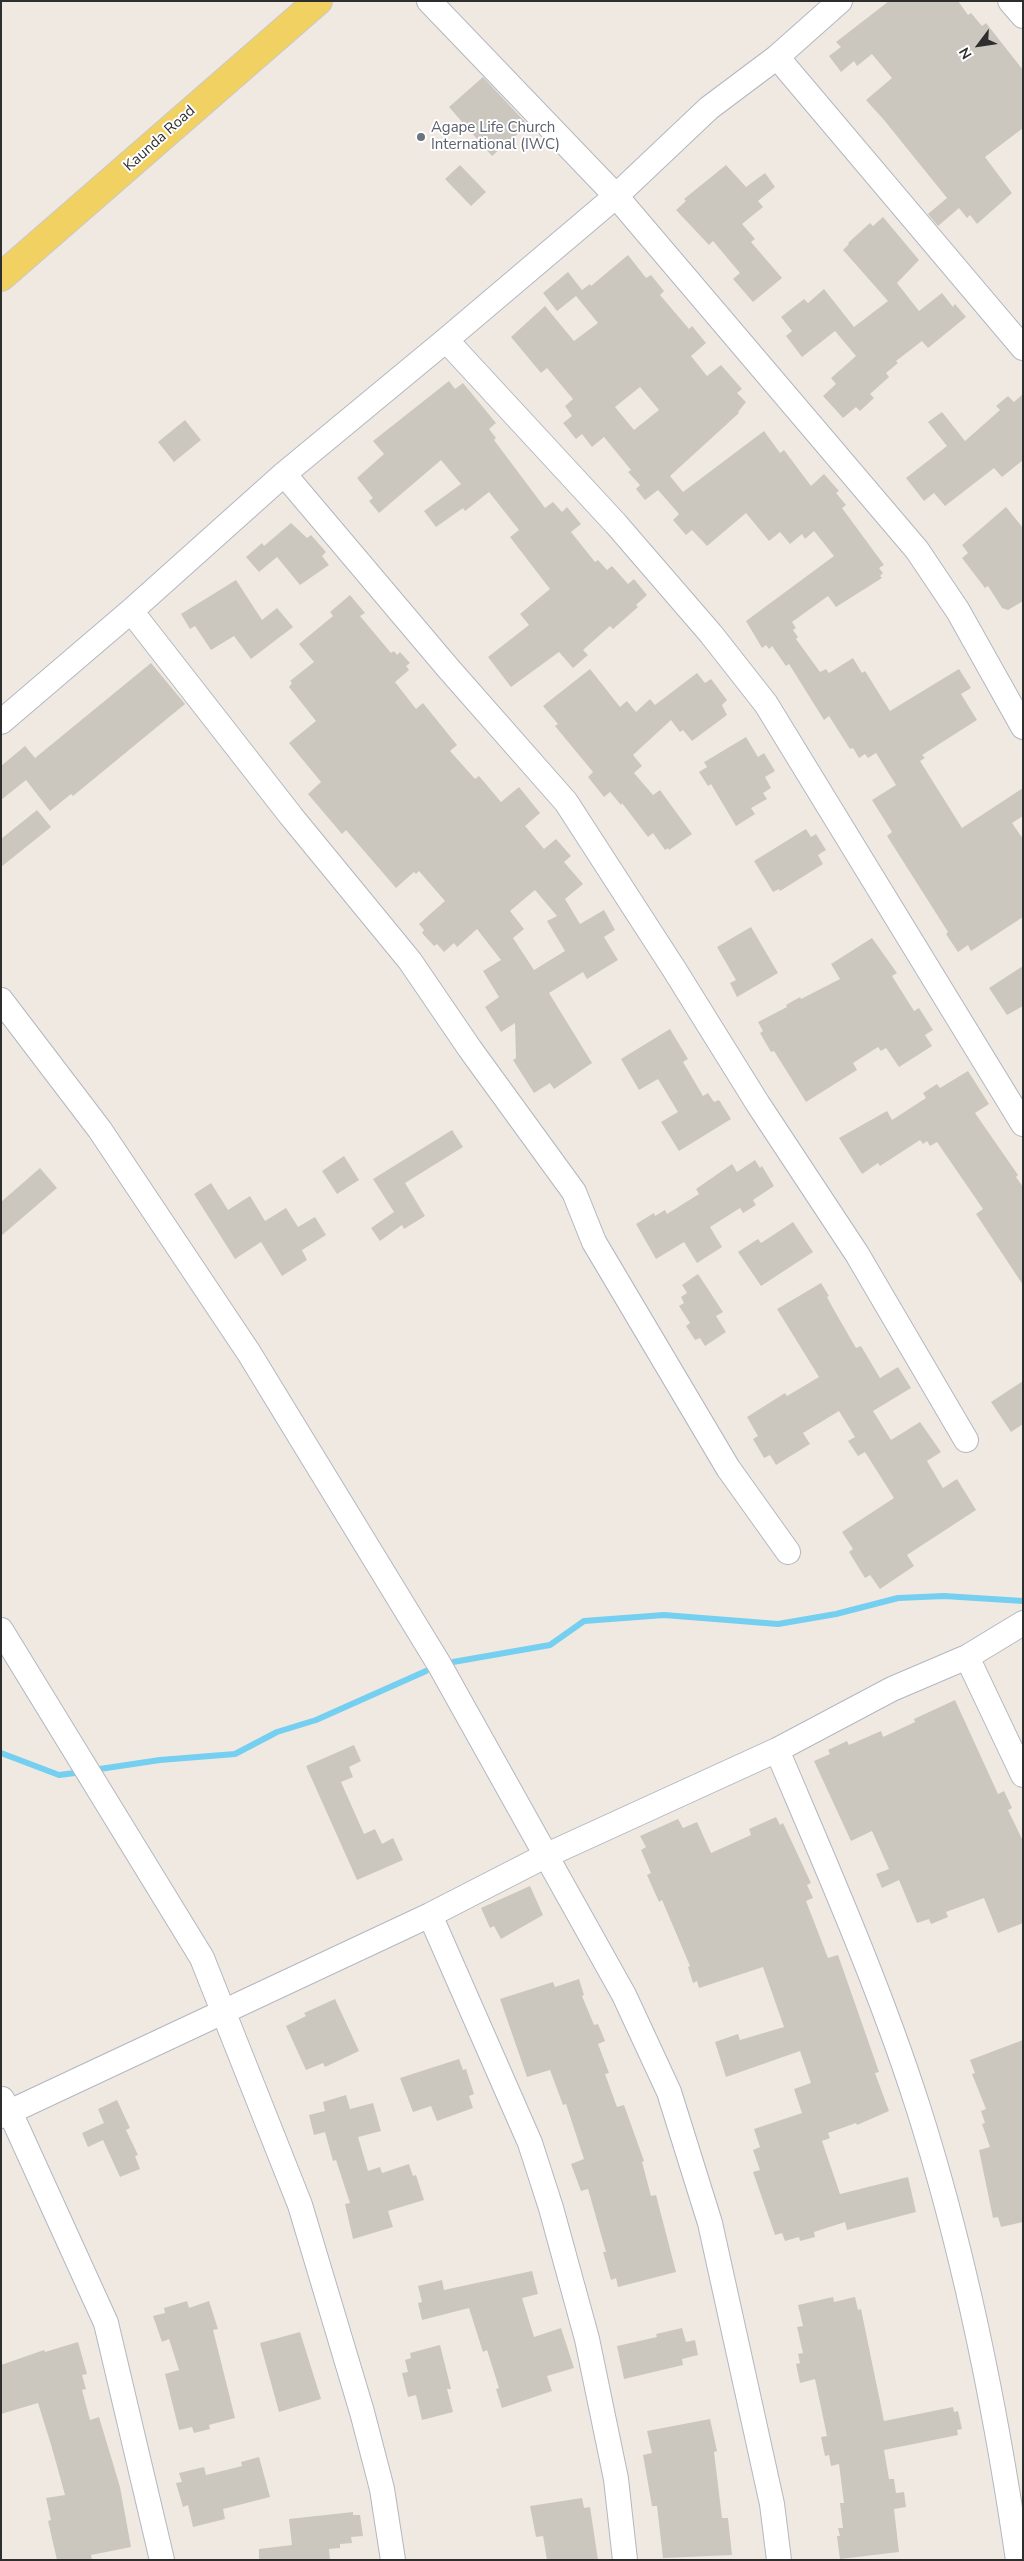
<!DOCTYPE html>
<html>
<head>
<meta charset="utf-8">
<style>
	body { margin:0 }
	#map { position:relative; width:1024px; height:2561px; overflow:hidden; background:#efe9e1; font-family:"Nunito Sans",sans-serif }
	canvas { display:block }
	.frame { position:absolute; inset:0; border:2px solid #2e2e2e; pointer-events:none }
	.north { position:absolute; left:954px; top:20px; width:50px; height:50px; -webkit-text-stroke:4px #fff; paint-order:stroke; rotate:239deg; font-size:14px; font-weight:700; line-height:20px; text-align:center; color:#2e2e2e }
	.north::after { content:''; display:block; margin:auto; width:18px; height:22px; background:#2e2e2e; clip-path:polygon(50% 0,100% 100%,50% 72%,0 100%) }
</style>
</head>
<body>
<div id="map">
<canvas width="1024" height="2561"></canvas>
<div class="frame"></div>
<div class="north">N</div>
</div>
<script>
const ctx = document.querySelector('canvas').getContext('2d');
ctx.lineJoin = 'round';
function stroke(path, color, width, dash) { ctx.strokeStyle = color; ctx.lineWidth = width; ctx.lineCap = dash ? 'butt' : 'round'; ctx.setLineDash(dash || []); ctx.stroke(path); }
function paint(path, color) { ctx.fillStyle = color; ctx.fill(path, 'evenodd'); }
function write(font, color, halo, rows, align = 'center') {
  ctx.font = font + ' "Nunito Sans",sans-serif'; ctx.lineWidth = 4; ctx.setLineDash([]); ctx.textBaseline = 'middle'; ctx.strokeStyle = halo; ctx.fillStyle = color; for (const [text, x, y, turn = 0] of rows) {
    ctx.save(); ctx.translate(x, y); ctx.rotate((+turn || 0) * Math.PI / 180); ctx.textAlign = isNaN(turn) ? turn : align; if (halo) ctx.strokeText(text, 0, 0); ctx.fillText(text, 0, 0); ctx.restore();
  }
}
stroke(new Path2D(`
	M453 1662 550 1645 584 1621 664 1615 778 1624 836 1614 898 1598 944 1596 1023 1601
	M1 1753 59 1775 83 1772
	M93 1770 160 1760 235 1754 277 1732 316 1720 426 1671`), '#75cff0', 6);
paint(new Path2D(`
	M889 1H958L968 15 971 13 982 26 986 23 1023 70V128L985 157 1012 193 977 224 970 215 967 218 959 208 938 226 928 214 947 198 884 120 866 100 892 78 872 54 857 66 854 61 841 72 829 56 841 47 836 42Z
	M483 77 528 125 492 156 449 107Z
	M460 165 486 192 471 206 445 179Z
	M726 165 746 187 765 173 775 187 758 201 763 207 742 224 755 239 751 242 782 278 753 302 733 279 740 273 713 241 709 245 676 210 686 201 684 199Z
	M883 217 919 260 897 283 919 311 942 293 953 307 955 304 966 317 928 348 922 341 896 361 898 363 886 373 889 377 870 394 874 398 860 411 856 407 843 418 823 396 836 384 831 378 856 356 835 331 802 357 786 336 792 331 781 317 804 299 808 303 824 289 854 327 888 301 843 250 849 244 848 243 870 223 873 226Z
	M628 255 646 278 651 275 664 291 660 295 689 329 692 326 706 343 691 356 707 376 721 365 742 389 737 393 746 402 738 412 739 413 670 476 683 492 764 431 780 453 784 450 811 486 824 474 839 491 836 493 846 505 842 508 884 565 879 568 883 573 880 576 882 578 836 607 828 596 792 622 796 628 793 630 798 637 796 639 820 672 826 669 829 673 853 658 862 673 865 671 890 711 959 669 971 688 961 694 977 720 922 755 925 758 920 761 962 828 1023 788V816L1012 823 1023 839V917L971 951 968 945 958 952 946 934 948 932 887 836 892 832 872 800 896 785 876 753 868 758 865 754 859 758 853 748 850 749 829 716 824 720 789 664 786 666 772 646 769 649 766 645 762 648 746 621 834 556 814 531 805 539 802 534 790 544 780 532 769 541 746 513 707 546 692 530 686 535 673 520 679 514 658 490 645 500 636 489 640 485 628 472 631 470 604 437 592 447 582 434 576 439 563 423 572 416 565 406 573 399 547 368 541 373 511 337 545 306 574 341 598 323 576 296 557 311 543 293 568 272 582 290 590 284 591 286ZM640 387 659 410 634 430 615 407Z
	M449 381 455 389 463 383 496 423 489 429 496 438 494 440 545 508 553 502 562 512 567 507 581 524 571 532 595 562 598 560 607 570 612 566 628 584 634 579 647 595 636 605 638 607 613 629 610 626 583 650 588 655 573 668 559 652 511 687 488 657 529 625 520 614 550 589 510 537 519 530 489 492 465 511 463 508 436 527 424 511 461 484 441 460 379 513 369 501 373 498 357 478 384 454 373 441Z
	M1023 394V460L1002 477 994 468 945 506 934 493 924 501 906 478 947 446 928 422 942 412 965 441 1000 410 996 406 1008 396 1014 402Z
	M185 420 201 440 174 462 158 442Z
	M1006 507 1023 528V601L1008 610 1002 608 988 586 985 588 962 558 968 553 962 545Z
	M291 523 307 538 311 535 326 552 322 556 329 565 300 585 277 557 259 572 246 557 262 543 264 546Z
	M236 580 262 620 277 608 293 627 251 659 234 636 211 650 195 626 190 629 181 614Z
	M350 595 365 613 360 616 391 653 394 651 397 655 400 652 410 663 406 666 409 670 395 682 416 709 423 703 457 745 450 751 475 779 479 776 501 802 519 787 540 813 525 826 544 849 556 839 571 856 564 862 583 884 565 899 580 924 604 910 615 930 604 937 618 960 587 979 583 972 549 993 592 1063 554 1089 550 1083 534 1093 513 1060 516 1058 515 1023 501 1032 485 1007 499 997 483 971 501 960 477 929 457 947 454 943 444 952 437 944 434 946 422 933 424 930 419 924 445 901 419 871 416 874 414 872 396 888 346 830 342 834 308 794 321 782 289 743 316 721 289 687 292 683 290 681 314 662 299 644 333 616 330 612ZM535 890 557 916 547 921 565 951 534 970 513 938 524 929 510 911Z
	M151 663 185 704 73 796 71 794 50 811 26 780 1 800V766L25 746 35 758Z
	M590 669 620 707 627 701 636 712 650 699 655 705 697 673 705 683 711 679 727 700 722 705 727 715 692 741 683 730 680 732 671 720 633 755 642 766 634 773 653 795 660 790 692 834 669 850 668 848 665 850 653 833 648 837 622 803 621 805 610 792 604 797 588 777 593 772 555 726 558 724 543 706Z
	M746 737 758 757 764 753 775 771 765 777 771 788 763 793 767 799 751 808 755 814 736 826 711 784 708 786 699 772 707 767 704 762 706 761Z
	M37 810 51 827 1 867V839Z
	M806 829 811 837 816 834 826 850 818 855 823 864 780 891 779 889 773 892 754 861Z
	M751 927 778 973 737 997 730 983 736 980 717 947Z
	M872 938 897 973 892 976 914 1011 919 1008 933 1030 925 1035 932 1046 899 1067 886 1048 881 1051 878 1047 853 1063 857 1070 806 1102 774 1051 771 1052 760 1033 763 1031 758 1022 787 1007 786 1005 800 997 801 999 840 979 831 964Z
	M1023 966V1006L1007 1015 989 988Z
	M670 1029 688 1059 683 1062 703 1096 708 1093 714 1102 719 1100 731 1119 679 1151 661 1122 678 1112 658 1079 639 1090 621 1059Z
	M968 1071 989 1104 975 1113 1018 1175 1016 1177 1023 1187V1285L976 1214 983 1209 937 1142 930 1146 927 1141 923 1144 920 1140 880 1166 878 1163 862 1174 839 1138 887 1111 892 1120 926 1098 923 1093 937 1084 940 1088Z
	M452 1130 463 1147 405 1183 425 1216 404 1229 402 1225 380 1241 371 1228 394 1212 373 1179Z
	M344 1156 359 1180 337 1194 322 1171Z
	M755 1160 760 1168 762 1166 774 1186 753 1200 756 1205 743 1213 740 1208 710 1227 722 1247 697 1263 684 1242 656 1259 636 1224 654 1213 655 1216 665 1210 667 1214 699 1194 696 1189 732 1164 737 1172Z
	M40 1168 57 1188 1 1236V1202Z
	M211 1183 228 1210 250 1196 265 1221 286 1208 298 1227 315 1217 326 1235 302 1250 307 1260 282 1276 261 1242 235 1259 194 1194Z
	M793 1222 813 1252 761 1286 738 1252 758 1239 761 1243Z
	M698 1274 723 1312 716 1316 726 1332 705 1346 700 1338 695 1340 686 1326 690 1323 679 1306 684 1303 681 1297 687 1293 682 1285Z
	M821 1283 829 1296 827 1297 834 1310 856 1348 861 1346 880 1378 898 1367 911 1388 873 1411 891 1440 920 1422 941 1452 927 1461 943 1488 957 1479 976 1510 907 1555 914 1566 880 1589 870 1575 865 1578 849 1552 853 1549 842 1532 894 1498 865 1452 858 1456 848 1441 855 1437 839 1411 803 1433 810 1444 776 1465 770 1455 764 1458 753 1439 758 1436 747 1417 785 1393 787 1396 819 1377 777 1309Z
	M1023 1381V1424L1011 1432 991 1402Z
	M955 1700 998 1794 1004 1791 1012 1808 1008 1810 1023 1841V1923L998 1933 984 1898 946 1912 948 1917 931 1924 929 1919 917 1923 899 1880 882 1888 876 1874 889 1869 872 1831 851 1841 814 1761 830 1754 828 1750 847 1741 849 1745 881 1731 883 1737 915 1722 914 1719Z
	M354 1745 361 1761 349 1767 353 1777 341 1782 364 1834 375 1829 382 1844 393 1838 403 1860 357 1880 306 1766Z
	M776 1817 780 1825 783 1823 811 1883 807 1885 813 1898 806 1901 828 1958 838 1955 879 2072 875 2073 889 2111 857 2125 856 2123 828 2133 830 2138 822 2141 840 2194 908 2177 916 2212 847 2230 845 2222 814 2232 815 2237 800 2241 799 2237 785 2241 782 2233 775 2235 753 2172 760 2170 753 2150 760 2147 754 2129 802 2113 794 2089 811 2083 800 2051 726 2077 715 2042 738 2034 740 2040 784 2027 763 1967 699 1988 697 1981 693 1983 688 1967 690 1966 662 1900 659 1902 647 1875 651 1873 641 1850 646 1847 640 1836 678 1819 683 1828 697 1822 711 1853 751 1835 749 1829Z
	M530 1886 543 1915 501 1939 494 1926 490 1928 481 1908Z
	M579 1979 584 1995 582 1996 594 2025 598 2024 605 2041 598 2044 609 2073 605 2074 617 2107 624 2105 644 2161 642 2162 651 2196 656 2195 676 2272 618 2287 616 2278 611 2280 603 2252H606L588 2189 581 2191 571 2164 584 2159 566 2104 563 2105 550 2070 527 2077 500 1999 553 1982 555 1987Z
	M335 1999 359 2051 325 2067 323 2063 306 2070 286 2026 306 2016 304 2013Z
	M1023 2040V2222L1001 2227 998 2217 993 2218 979 2150 990 2147 982 2124 985 2123 981 2111 986 2109 972 2074 975 2073 970 2060Z
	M459 2059 463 2070 466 2069 474 2094 469 2096 473 2108 437 2121 431 2106 413 2112 400 2078Z
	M346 2095 350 2109 373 2103 381 2131 358 2137 368 2171 380 2167 382 2173 409 2164 413 2176 416 2175 424 2200 388 2211 393 2227 353 2239 345 2204 350 2203 336 2160 333 2161 325 2132 314 2135 309 2115 325 2111 323 2102Z
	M117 2100 130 2128 126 2130 138 2155 135 2156 140 2169 120 2177 103 2140 88 2147 82 2133 104 2123 98 2109Z
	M532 2271 538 2294 522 2298 534 2337 561 2328 574 2368 547 2376 552 2391 502 2408 496 2389 499 2388 487 2350 483 2352 469 2308 422 2320 418 2303 422 2302 418 2286 442 2280 444 2290Z
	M833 2297 834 2302 855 2297 858 2310 861 2309 884 2421 953 2407 954 2412 958 2411 962 2429 957 2430 958 2435 884 2450 889 2479H894L896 2493 904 2492 906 2507 894 2509 899 2552 840 2559 837 2536H840L838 2528H843L840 2503H844L839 2464 831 2466 829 2455 825 2456 821 2437 827 2436 815 2379 800 2383 796 2364 800 2363 798 2354 803 2353 797 2327 803 2326 798 2305Z
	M187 2301 189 2308 209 2301 218 2329 213 2330 235 2418 209 2425 210 2429 194 2433 192 2427 179 2430 165 2374 179 2370 169 2339 162 2342 153 2316 165 2313 164 2308Z
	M682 2328 686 2342 695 2340 698 2355 682 2359 683 2365 624 2379 617 2346 657 2337 656 2334Z
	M300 2332 321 2399 279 2412 260 2343Z
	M78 2342 87 2374 82 2375 86 2389 82 2390 90 2420 99 2417 120 2487 131 2547 91 2555 92 2560H57L48 2521 51 2520 46 2498 65 2495 52 2448 38 2403 1 2414V2365L44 2350 45 2352Z
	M440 2345 451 2389H447L453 2412 422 2420 416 2395 408 2397 402 2373 408 2372 405 2360 411 2358 410 2353Z
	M710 2419 717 2451 714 2452 722 2518H728L732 2555 663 2558 657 2506H652L643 2455 652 2453 647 2431Z
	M259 2457 270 2497 223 2509 225 2519 193 2527 188 2505 183 2507 176 2483 182 2482 179 2473 204 2467 206 2475 242 2466 241 2462Z
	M582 2498 584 2508 590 2507 598 2560H547L543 2536 536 2537 530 2506Z
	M353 2512V2515H360L363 2536 351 2537 352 2543 340 2544V2548L329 2549 330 2560H259V2549L292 2545 289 2519Z`), '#cbc7bf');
const minor = new Path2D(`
	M429 1 616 196 917 550 958 611 1023 727
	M1010 1 1023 16
	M777 57 1023 348
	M446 340 616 524 711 634 766 704 1023 1124
	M284 474 448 668 566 802 674 969 758 1104 857 1254 966 1440
	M131 611 291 816 410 961 470 1049 574 1192 594 1242 728 1468 788 1552
	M1 722 131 611 284 474 446 340 616 196 709 108 777 57 840 1
	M1 1000 100 1130 249 1353 439 1664 624 1995 669 2092 710 2223 772 2504 779 2560
	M1 1630 202 1958 300 2205 362 2412 382 2489 393 2560
	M967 1657 1023 1775
	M777 1750C827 1868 879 1985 918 2107 964 2251 996 2410 1018 2560
	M430 1915 530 2143 551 2208 587 2339 616 2479 625 2560
	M2 2099 10 2112 106 2323 162 2560
	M1 2116 430 1915 545 1856 777 1750 892 1689 967 1657 1023 1623`);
const major = new Path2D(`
	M1 277 318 1`);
stroke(minor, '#b4b7c1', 26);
stroke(major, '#c9c9c9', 30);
stroke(minor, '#fff', 24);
stroke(major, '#f2d163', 28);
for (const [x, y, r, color] of [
	[421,137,5,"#6b7280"]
]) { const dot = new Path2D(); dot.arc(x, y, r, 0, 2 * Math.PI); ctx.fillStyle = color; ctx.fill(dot); stroke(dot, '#fff', 2); }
write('15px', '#5b616d', '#fff', [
	["Agape Life Church",431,128],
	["International (IWC)",431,145]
], 'left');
write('15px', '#2e2e2e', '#fff', [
	["Kaunda Road",160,139,-42]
]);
</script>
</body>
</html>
